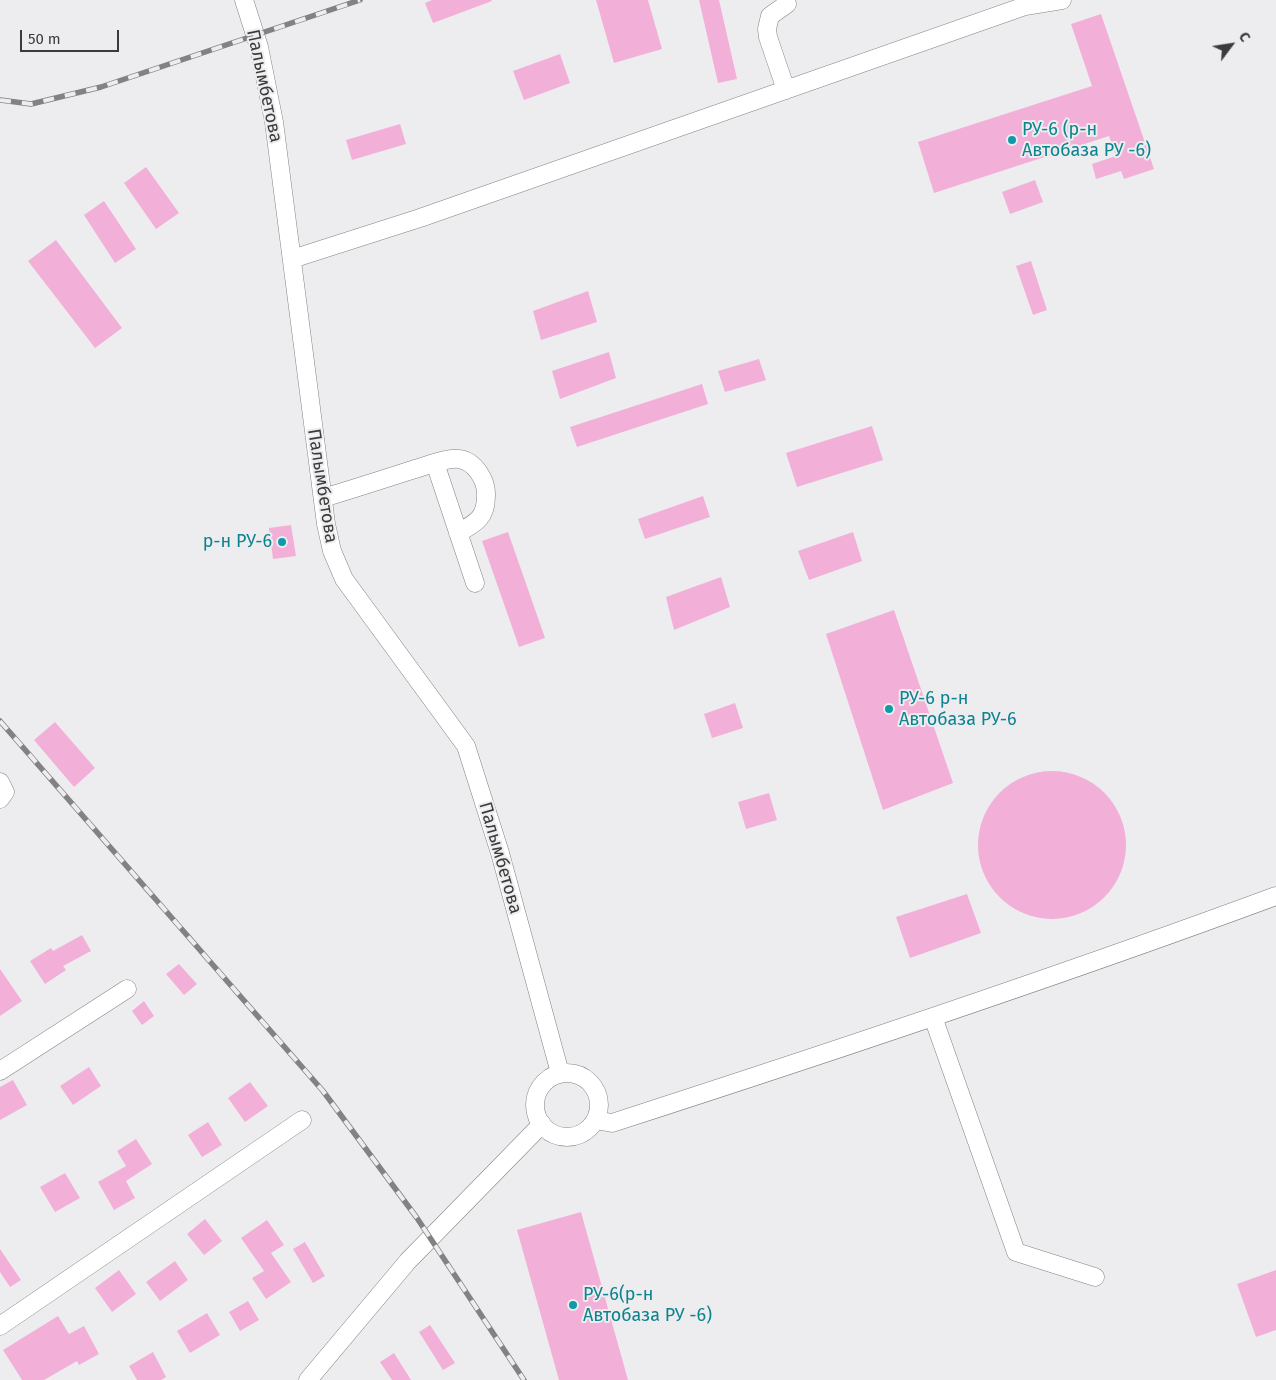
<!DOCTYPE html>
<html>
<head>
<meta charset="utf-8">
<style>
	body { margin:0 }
	#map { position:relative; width:1276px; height:1380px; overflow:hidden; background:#ededef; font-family:"Fira Sans",sans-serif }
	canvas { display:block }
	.north { position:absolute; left:1206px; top:20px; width:50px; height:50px; -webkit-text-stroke:4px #ededef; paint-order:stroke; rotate:59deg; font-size:14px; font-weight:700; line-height:20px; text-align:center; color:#3b3b3b }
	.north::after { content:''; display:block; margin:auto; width:18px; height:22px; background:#3b3b3b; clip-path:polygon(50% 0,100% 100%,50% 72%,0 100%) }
	.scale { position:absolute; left:20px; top:30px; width:99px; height:22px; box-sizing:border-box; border:2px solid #3b3b3b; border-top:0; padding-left:6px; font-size:15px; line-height:18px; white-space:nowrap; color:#3b3b3b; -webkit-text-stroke:4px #ededef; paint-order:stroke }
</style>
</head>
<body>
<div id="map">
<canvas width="1276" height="1380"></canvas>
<div class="north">С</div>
<div class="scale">50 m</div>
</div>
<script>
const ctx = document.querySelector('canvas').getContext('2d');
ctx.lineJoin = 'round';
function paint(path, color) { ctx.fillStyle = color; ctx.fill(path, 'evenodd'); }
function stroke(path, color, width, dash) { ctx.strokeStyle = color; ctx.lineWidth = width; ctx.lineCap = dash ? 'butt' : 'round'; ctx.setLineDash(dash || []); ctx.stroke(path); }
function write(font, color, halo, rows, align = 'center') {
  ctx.font = font + ' "Fira Sans",sans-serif'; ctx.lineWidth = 4; ctx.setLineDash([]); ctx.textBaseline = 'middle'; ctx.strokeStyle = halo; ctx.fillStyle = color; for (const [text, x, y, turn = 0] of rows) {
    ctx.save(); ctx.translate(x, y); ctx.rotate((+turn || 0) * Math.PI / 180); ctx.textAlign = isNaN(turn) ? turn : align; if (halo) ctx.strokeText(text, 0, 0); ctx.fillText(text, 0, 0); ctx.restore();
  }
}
paint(new Path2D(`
	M432 0H491L492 1 433 23 425 3Z
	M596 0H648L662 49 614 63Z
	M699 0H719L737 79 718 83Z
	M1101 14 1154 169 1124 179 1121 171 1096 179 1092 164 1116 156 1109 136 934 193 918 142 1092 86 1071 24Z
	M560 54 570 83 524 100 513 71Z
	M400 124 406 144 352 160 346 140Z
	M146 167 179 213 156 229 124 183Z
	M1035 180 1043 202 1010 214 1002 192Z
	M104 201 136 249 115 263 84 215Z
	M56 240 122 328 95 348 28 261Z
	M1031 261 1047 310 1033 315 1016 266Z
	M588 291 597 322 541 340 533 311Z
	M609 352 616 378 560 399 552 371Z
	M759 359 766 380 725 392 718 371Z
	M702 384 708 404 577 447 570 427Z
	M872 426 883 460 797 487 786 453Z
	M703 496 710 517 645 539 638 519Z
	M291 525 296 556 273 559 269 528Z
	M508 532 545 638 519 647 482 541Z
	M853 532 862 561 809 580 798 551Z
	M721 577 730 607 674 630 666 597Z
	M894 610 953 783 883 810 826 634Z
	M735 703 743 728 712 738 704 714Z
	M55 722 95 768 74 787 34 740Z
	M978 845a74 74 0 1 1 148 0a74 74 0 1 1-148 0Z
	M769 793 777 820 746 829 738 802Z
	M967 894 981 933 910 958 896 917Z
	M82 935 91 951 63 966 66 970 45 984 30 961 51 948 53 951Z
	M179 964 197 984 184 995 166 974Z
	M0 969 22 1001 0 1016Z
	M144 1001 154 1016 142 1025 132 1011Z
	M89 1067 101 1086 73 1105 60 1086Z
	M13 1080 27 1105 0 1120V1087Z
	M250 1082 268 1106 245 1122 228 1098Z
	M208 1122 222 1145 202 1157 188 1135Z
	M136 1139 152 1164 126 1181 135 1198 114 1210 98 1182 126 1166 117 1151Z
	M65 1173 80 1198 55 1212 40 1187Z
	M581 1212 628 1380H559L517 1230Z
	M205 1219 222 1241 204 1255 187 1234Z
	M267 1220 284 1245 271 1253 291 1282 266 1299 252 1278 264 1271 241 1238Z
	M305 1242 325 1276 313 1283 293 1249Z
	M0 1249 21 1280 10 1287 0 1272Z
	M175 1261 188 1280 160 1301 146 1282Z
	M119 1270 136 1294 112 1312 95 1288Z
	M1276 1270V1330L1256 1337 1237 1284Z
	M248 1301 259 1320 240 1331 229 1312Z
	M207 1313 220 1335 190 1353 177 1331Z
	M58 1316 69 1334 84 1326 99 1354 79 1365 77 1361 44 1380H22L3 1350Z
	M430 1325 455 1363 443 1370 419 1332Z
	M153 1352 166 1377 161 1380H137L129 1366Z
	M394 1353 411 1380H392L380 1362Z`), '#f2b0d9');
const minor = new Path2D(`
	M244 0 259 47 274 122 326 524 332 551 344 579 466 746 500 853 560 1073
	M786 90 768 37 767 29 770 16 787 4
	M292 259 420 218 1025 6 1062 0
	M435 463 475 583
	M323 498C353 489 384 479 415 469 426 466 448 457 459 459 475 461 487 481 486 496 486 518 476 523 458 533
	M0 782 5 792 0 799
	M933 1017 1016 1252 1095 1277
	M0 1071 127 989
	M535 1105a32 32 0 1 1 64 0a32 32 0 1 1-64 0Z
	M596 1120 612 1123C835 1051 1057 977 1276 896
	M0 1326 302 1120
	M308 1380 408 1261 542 1124`);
stroke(minor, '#838385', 19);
stroke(minor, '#fff', 18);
const rail = new Path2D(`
	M0 100 31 104 101 87 360 0
	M0 721 323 1091 417 1218 524 1380`);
stroke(rail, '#828283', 5.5);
stroke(rail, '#ededef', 4, [11]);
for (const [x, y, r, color] of [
	[1012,140,5,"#0f9aa8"],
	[282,542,5,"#0f9aa8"],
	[889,709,5,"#0f9aa8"],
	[573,1305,5,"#0f9aa8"]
]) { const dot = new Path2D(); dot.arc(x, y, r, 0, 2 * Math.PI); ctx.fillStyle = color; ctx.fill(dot); stroke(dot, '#ededef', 2); }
write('18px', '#3b3b3b', '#ededef', [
	["Палымбетова",264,86,78],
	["Палымбетова",322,486,81],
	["Палымбетова",500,858,74]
]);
write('18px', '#0d838f', '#ededef', [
	["РУ-6 (р-н",1022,130],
	["Автобаза РУ -6)",1022,151],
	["р-н РУ-6",272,542,"right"],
	["РУ-6 р-н",899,699],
	["Автобаза РУ-6",899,720],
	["РУ-6(р-н",583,1295],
	["Автобаза РУ -6)",583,1316]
], 'left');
</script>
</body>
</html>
